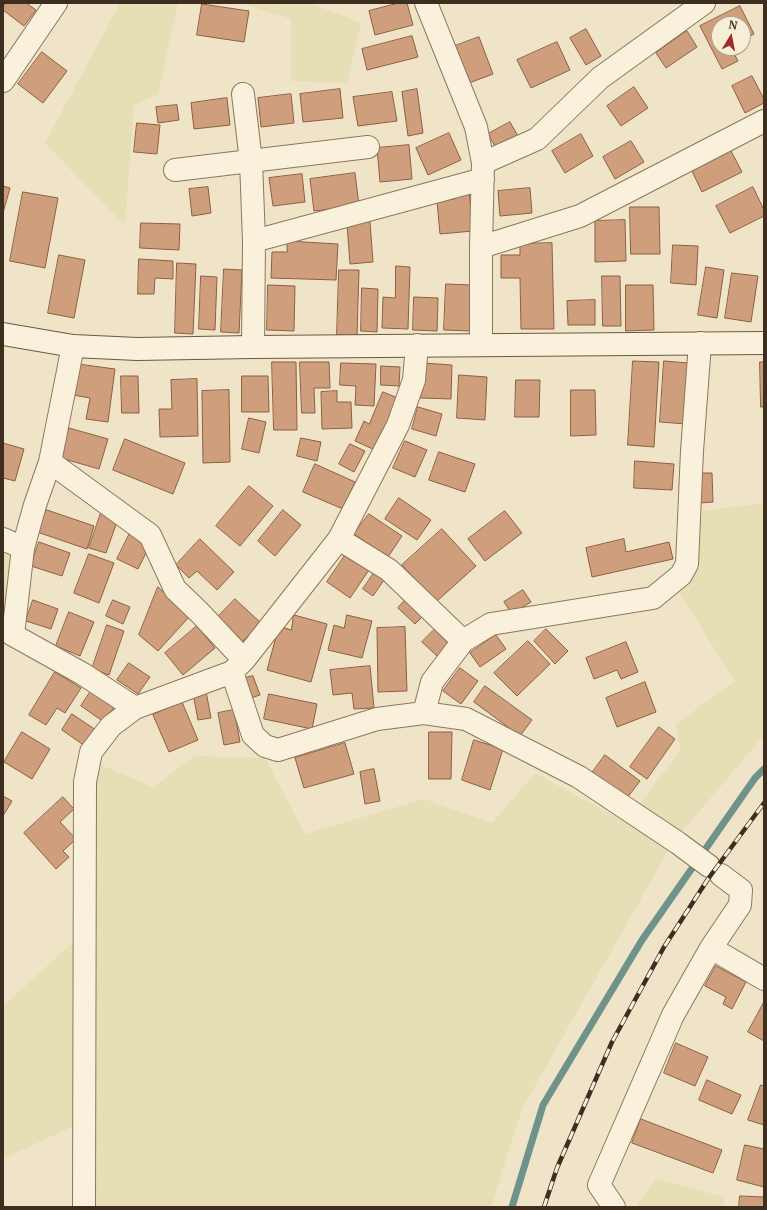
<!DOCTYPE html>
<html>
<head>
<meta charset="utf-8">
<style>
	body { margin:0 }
	#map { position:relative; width:767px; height:1210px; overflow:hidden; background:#f0e4c8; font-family:Merriweather,serif }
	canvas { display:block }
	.frame { position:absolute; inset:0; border:4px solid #3d2e20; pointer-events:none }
	.north { position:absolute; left:711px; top:16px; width:40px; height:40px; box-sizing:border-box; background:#f7eed8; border:1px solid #ada18e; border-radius:50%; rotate:10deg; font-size:11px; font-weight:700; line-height:16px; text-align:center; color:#3d2e20 }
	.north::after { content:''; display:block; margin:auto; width:14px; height:18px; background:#9e2a2b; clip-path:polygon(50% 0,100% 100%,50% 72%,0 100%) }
</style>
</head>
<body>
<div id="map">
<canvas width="767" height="1210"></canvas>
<div class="frame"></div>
<div class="north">N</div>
</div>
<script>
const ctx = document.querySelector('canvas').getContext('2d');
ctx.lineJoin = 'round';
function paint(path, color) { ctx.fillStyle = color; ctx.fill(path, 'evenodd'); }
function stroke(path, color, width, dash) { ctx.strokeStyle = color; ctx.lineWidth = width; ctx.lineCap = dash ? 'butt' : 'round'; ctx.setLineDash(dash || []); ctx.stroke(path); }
paint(new Path2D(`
	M120 3H178L158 94 134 105 125 226 45 143Z
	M240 3H310L361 23 347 83 291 81V19Z
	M764 503V735L672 844 522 1109 491 1207H94L95 1116 3 1159V1006L89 928 94 762 153 787 195 756 265 758 305 834 424 799 492 823 535 773 626 822 680 751 676 724 735 681 680 594 702 511Z
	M3 545 18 551 3 629Z
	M656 1179 724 1197 723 1207H636Z`), '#e6deb5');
stroke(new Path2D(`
	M512 1207 543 1105 642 940 755 778 764 769`), '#6f938a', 7);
const building = new Path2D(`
	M6 3H26L36 10 24 26 3 10V7Z
	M399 3H407L413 25 375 35 369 11Z
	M202 4 249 11 244 42 197 35Z
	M740 6 754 34 743 40V24H719V48H731L738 61 722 69 700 26Z
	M586 29 601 56 586 65 570 38Z
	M687 31 697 47 666 68 656 53Z
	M412 36 418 57 367 70 362 49Z
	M479 37 493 74 469 83 455 46Z
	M557 42 570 70 531 88 517 60Z
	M42 52 67 71 43 103 18 84Z
	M752 76 764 99V103L745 113 732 86Z
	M634 87 648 108 621 126 607 106Z
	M340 89 343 118 303 122 300 94Z
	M417 89 423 133 408 136 402 92Z
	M392 92 397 121 358 126 353 97Z
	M291 94 294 123 261 127 258 98Z
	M227 98 230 125 194 129 191 103Z
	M177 105 179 120 158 123 156 107Z
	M510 122 518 136 496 148 488 134Z
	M137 123 160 125 157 154 134 152Z
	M449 133 461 160 428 175 416 148Z
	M581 134 593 156 565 173 552 151Z
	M631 141 644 162 615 179 603 157Z
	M409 145 412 179 380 182 377 148Z
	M730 149 742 172 702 192 691 169Z
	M355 173 359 205 314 211 310 179Z
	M302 174 305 202 273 206 269 178Z
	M3 186 10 188 3 213Z
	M208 187 211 213 192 216 189 189Z
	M753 187 764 210V216L730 233 716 206Z
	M530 188 532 213 500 216 498 191Z
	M469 191 473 231 440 234 437 201 455 199V192Z
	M23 192 58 198 45 268 10 261Z
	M630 207H659L660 254H631Z
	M625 220 626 261 595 262V221Z
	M370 222 373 262 350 264 347 224Z
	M141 223 180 224 179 250 140 248Z
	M287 241 338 244 336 280 271 278 272 252H287Z
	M552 243 554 329H521L520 278H501V255H520V244Z
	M673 245 698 246 696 285 671 283Z
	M59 255 85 260 74 318 48 313Z
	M139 259 173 261V279L155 278 154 294H138Z
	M177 263 196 264 193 334 175 333Z
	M396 266 410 267 408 329 382 328 383 297 395 298Z
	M706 267 724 270 717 318 698 315Z
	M224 269 242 270 239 333 221 332Z
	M339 270H359L357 336 337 335Z
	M732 273 758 276 751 322 725 318Z
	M201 276 217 277 215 330 199 329Z
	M602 276H620L621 326H603Z
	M446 284 472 285 471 331 444 330Z
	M268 285 295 286 294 331 267 330Z
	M626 285H653L654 330 626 331Z
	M362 288 378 289 377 332 361 331Z
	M414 297 438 298 437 331 413 330Z
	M595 300V325H568L567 301Z
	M633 361 659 362 654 447 628 445Z
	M664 361 689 363 686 424 660 422Z
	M272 362H296L297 430H274Z
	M300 362H329L330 388H314L315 413H302Z
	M760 362H764V407H761Z
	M341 363 376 364 374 406 355 405 356 386 340 385Z
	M423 363 452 365 451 399 421 398Z
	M78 364 115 369 108 422 86 419 90 398 73 395Z
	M381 366 400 367 399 386 381 385Z
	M459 375 487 377 485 420 457 418Z
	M121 376H138L139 413H122Z
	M242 376H268L269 412H242Z
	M197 379 198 436 160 437 159 409H172L171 380Z
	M516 380H540L539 417H515Z
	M229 390 230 462 203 463 202 391Z
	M571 390H595L596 435 571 436Z
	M337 391V402H351L352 428 322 429 321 392Z
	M383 392 398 398 375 450 355 441 364 421 369 424Z
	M418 407 442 414 436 436 412 429Z
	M249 418 266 422 259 453 242 449Z
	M69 428 108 439 99 469 61 458Z
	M301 438 321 442 317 461 297 456Z
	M125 439 185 463 173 494 113 470Z
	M405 441 427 450 415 477 393 468Z
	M3 443 24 449 15 481 3 478Z
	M350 444 365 451 354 472 339 464Z
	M439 452 475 464 465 492 429 480Z
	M635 461 674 464 672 490 634 488Z
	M315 464 355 482 343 509 303 492Z
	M699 473H712L713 502 700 503Z
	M249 486 273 506 240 546 216 526Z
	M399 498 431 520 417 540 385 519Z
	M44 509 94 526 87 549 37 532Z
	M102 510 119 516 106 553 89 548Z
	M283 510 301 525 275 556 258 541Z
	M505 511 522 533 485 561 468 539Z
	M369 514 402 536 388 557 354 534Z
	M442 529 476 566 436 602 402 565Z
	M131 531 148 549 138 569 117 559Z
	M200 539 234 572 217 590 197 571 189 578 176 565Z
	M624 539 626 552 669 542 673 559 592 577 586 548Z
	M39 542 70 553 62 576 31 566Z
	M89 554 114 563 99 603 74 593Z
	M346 554 369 570 350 598 327 582Z
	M376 570 386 577 373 596 363 589Z
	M158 587 190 616 158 651 139 635Z
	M523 590 531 602 512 614 504 602Z
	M408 597 425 614 415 624 398 608Z
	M235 599 261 623 240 644 215 620Z
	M33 600 58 609 51 629 26 621Z
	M113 600 130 607 123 624 106 616Z
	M69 612 94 622 80 656 56 646Z
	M294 615 327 624 311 682 267 670 279 626 291 630Z
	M347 615 372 621 362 658 328 650 334 625 344 628Z
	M107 625 124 631 109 675 92 669Z
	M197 626 215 648 183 675 165 653Z
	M405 627 407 691 378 692 377 628Z
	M435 629 449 644 437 656 422 642Z
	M546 629 568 651 555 664 534 641Z
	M496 635 506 649 480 667 470 653Z
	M528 641 550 664 517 696 494 673Z
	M626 642 638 672 621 679 617 670 594 679 586 658Z
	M129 663 150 677 138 694 117 680Z
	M370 666 374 708 354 709 352 693 333 695 330 670Z
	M460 668 478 681 461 704 443 691Z
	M55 672 81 688 65 713 57 708 46 725 29 715Z
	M253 676 260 695 248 699 241 679Z
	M645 682 656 712 617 727 606 698Z
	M485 686 532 720 520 736 474 702Z
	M91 691 114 707 104 722 81 706Z
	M206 691 211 718 198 720 193 694Z
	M269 694 317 704 312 729 264 719Z
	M182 702 198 740 169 752 153 715Z
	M234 710 240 742 224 745 218 713Z
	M72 714 96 730 85 746 62 730Z
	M659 727 675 739 647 779 630 767Z
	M22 732 50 749 32 779 4 762Z
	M429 732H452L451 779H429Z
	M474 740 503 749 490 790 462 780Z
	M345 743 354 774 304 788 295 758Z
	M605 755 640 781 627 798 592 773Z
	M374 769 380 801 365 804 360 772Z
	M3 796 12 801 3 816Z
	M63 797 74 809 60 822 76 839 63 851 69 857 56 869 24 833Z
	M716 966 746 982 732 1009 723 1004 726 997 705 986Z
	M764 1002V1041L748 1032Z
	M676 1043 708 1057 695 1086 664 1073Z
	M707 1080 741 1095 732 1114 699 1100Z
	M761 1085 764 1086V1125L748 1120Z
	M641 1119 722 1150 713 1173 632 1143Z
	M745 1145 764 1149V1187L737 1180Z
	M740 1196 764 1197V1207H739Z`);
paint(building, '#cf9f7d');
stroke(building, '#8d5f41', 1);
const street = new Path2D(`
	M426 3 476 127 483 163 481 247V345
	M3 81 56 3
	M243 94 251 161 254 241 253 347
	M483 163 537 139 600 78 704 3
	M175 170 368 147
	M254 241 483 179
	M481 247 580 216 764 121
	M73 346 50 462 35 505 23 548 13 635 83 674 135 708
	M50 462 150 535 175 589 200 613 244 660
	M3 539 23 548
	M339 539 389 570 463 641
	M232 672 253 735 265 746 278 750 377 719 424 713 466 719 579 777 678 843 709 866
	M424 713 432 682 463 641 491 624 653 598 681 575 687 564 692 451 700 343
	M711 948 764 979
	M84 1207 85 782 91 752 111 726 135 708 232 672 244 660 339 539 398 425 414 380 417 345
	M614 1207 599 1185 673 1015 711 948 740 905 741 890 721 875`);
const secondary = new Path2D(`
	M3 334 73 346 137 349 253 347 764 343`);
stroke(street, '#8d765c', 24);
stroke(secondary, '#6f573f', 24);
stroke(street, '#faf1dc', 22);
stroke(secondary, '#faf1dc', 22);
const rail = new Path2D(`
	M544 1207 557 1168 612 1042 664 947 708 879 764 803`);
stroke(rail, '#3d2e20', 4.5);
stroke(rail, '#f7eed8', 3, [9]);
</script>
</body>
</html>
